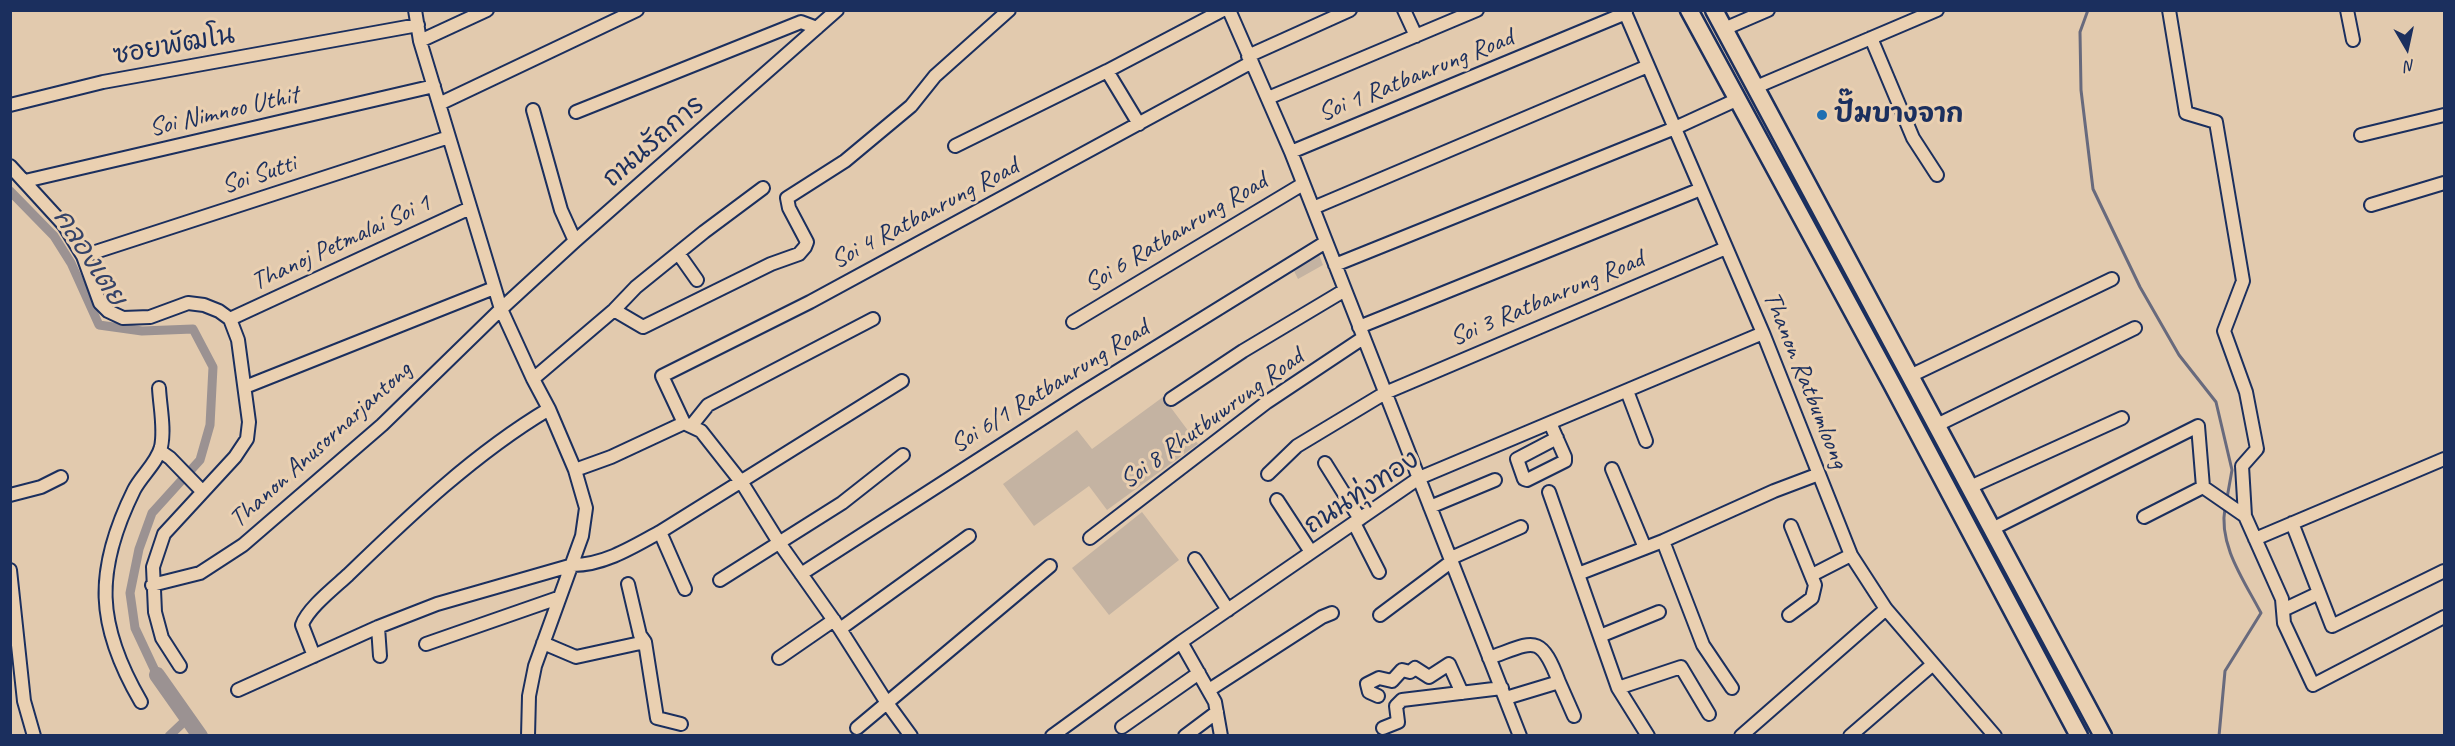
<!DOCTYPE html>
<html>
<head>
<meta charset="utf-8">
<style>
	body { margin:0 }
	#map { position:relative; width:2455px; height:746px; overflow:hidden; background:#e2caae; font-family:Caveat,sans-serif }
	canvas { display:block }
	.frame { position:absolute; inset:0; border:12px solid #1b2f5e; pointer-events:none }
	.north { position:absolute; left:2377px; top:18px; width:60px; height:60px; -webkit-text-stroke:4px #ead0b1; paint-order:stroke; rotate:171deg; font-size:16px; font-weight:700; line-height:24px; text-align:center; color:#1b2f5e }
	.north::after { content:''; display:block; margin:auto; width:21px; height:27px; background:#1b2f5e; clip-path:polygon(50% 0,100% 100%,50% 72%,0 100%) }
</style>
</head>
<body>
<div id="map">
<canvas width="2455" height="746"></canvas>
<div class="frame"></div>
<div class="north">N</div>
</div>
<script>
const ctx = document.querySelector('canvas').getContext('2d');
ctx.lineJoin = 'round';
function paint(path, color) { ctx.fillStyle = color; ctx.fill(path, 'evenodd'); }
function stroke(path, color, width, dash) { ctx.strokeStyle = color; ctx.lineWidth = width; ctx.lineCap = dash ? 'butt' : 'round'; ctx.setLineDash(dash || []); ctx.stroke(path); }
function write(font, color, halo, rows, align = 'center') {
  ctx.font = font + ' Caveat,"Playpen Sans Thai",sans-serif'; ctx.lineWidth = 6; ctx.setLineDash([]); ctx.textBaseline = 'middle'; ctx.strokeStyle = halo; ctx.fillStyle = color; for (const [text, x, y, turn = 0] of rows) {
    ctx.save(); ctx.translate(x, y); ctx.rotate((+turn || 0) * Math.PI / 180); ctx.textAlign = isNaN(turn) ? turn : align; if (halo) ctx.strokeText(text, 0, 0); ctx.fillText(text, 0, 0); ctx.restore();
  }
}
paint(new Path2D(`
	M1317 249 1323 265 1298 279 1291 265Z
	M1163 397 1198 444 1107 510 1089 486 1034 526 1003 484 1077 430 1092 449Z
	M1142 512 1179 560 1109 615 1072 568Z`), '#c4b3a2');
stroke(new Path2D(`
	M2088 10 2080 32 2081 90 2093 189 2140 287 2179 355 2216 402 2232 470 2227 498
	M2219 736 2225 671 2261 613C2245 582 2218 545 2225 508`), '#686a7d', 3);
stroke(new Path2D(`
	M10 191 54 236 71 263 99 325 142 331 193 329 213 367 210 425 200 460 152 513 139 549 130 593 135 628 157 675
	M169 736 188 718`), '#9b9292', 9);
stroke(new Path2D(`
	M157 675 200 736`), '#9b9292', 16);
const minor = new Path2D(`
	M415 10 420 41 501 309 533 379 549 409 575 470 586 508 582 536 535 666 529 696 528 736
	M1229 10 1291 152 1520 736
	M1404 10 1416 36
	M1624 10 1763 333 1851 555 1886 609 1995 736
	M2169 10 2186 113 2216 122 2243 281 2224 331 2246 392 2257 449 2242 466 2245 516 2282 599 2284 623 2313 685 2444 617
	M2347 10 2353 40
	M1724 29 1768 10
	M1871 38 1913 138 1937 175
	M420 41 487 10
	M1248 56 1350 10
	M1107 71 1139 124
	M1756 87 1937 10
	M1268 98 1477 10
	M439 104 637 10
	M10 105 103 82 418 25
	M533 110 561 210 575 241
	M576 112 801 22 817 28
	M2361 135 2444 115
	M955 146 1107 71 1223 10
	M1291 152 1626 13
	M10 166 64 225 83 256 100 303 108 311 123 318 150 317 188 303 204 305 219 311 230 319 238 340 249 422 247 439 235 457 164 534 153 567 155 612 162 638 180 666
	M25 181 434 86
	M2371 205 2444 183
	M1313 208 1648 66
	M678 253 697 280
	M83 256 449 137
	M1335 265 1675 128 1736 100
	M614 310 643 327 771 264 799 254 805 247 807 242 789 208 787 198 845 161 911 106 935 76 1009 10
	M230 319 470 208
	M1073 322 1303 184
	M1359 327 1701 189
	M1910 376 2112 279
	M533 379 614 310 636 287 704 232 763 188
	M245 387 494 288
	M1627 391 1646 441
	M1171 399 1243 351 1345 290
	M684 423 662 376 810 302 1252 62
	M1550 423 1565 457V461L1527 480 1524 479 1517 459 1557 438
	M692 425 708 405 873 319
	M1937 425 2135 328
	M160 451 170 458 202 491
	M1325 463 1360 519
	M1612 469 1645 548
	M575 470 611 457 684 423 701 431 742 483 780 544 840 629 887 703 911 736
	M1268 474 1297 446 1385 393 1726 248
	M1970 487 2122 418
	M2203 487 2245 516
	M1549 492 1618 688 1648 736
	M10 495 41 487 61 477
	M1277 500 1311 552
	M1430 507 1495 480
	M2144 517 2203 487
	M1354 523 1379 572
	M2292 523 2332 626 2444 571
	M1992 529 2198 426 2203 487
	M1090 538 1267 402 1363 338
	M2255 539 2444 459
	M1663 541 1703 645 1732 688
	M1451 558 1521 527
	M1195 559 1228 610
	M10 570 24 701 34 736
	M801 574 1079 395 1326 242
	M1578 574 1663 541 1774 491 1819 474
	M1812 575 1851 555
	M720 580 842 503 903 455
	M628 584 640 635 645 642
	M152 585 200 573 243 545 382 425 501 309 575 241 837 10
	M685 589 660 532 902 381
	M2283 610 2319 593
	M1380 615 1452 561
	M1789 615 1812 598 1815 585 1791 526
	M378 627 380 656
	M840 629 969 536
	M1600 636 1659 612
	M1181 642 1215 702 1221 736
	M543 643 576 657 645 642 657 718 681 724
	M426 644 558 598
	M314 656 302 625C307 609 335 587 348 575 410 515 475 453 549 409
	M779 658 834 620
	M1489 658C1534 642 1540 632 1559 682L1506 698
	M1559 682 1574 716
	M1618 688 1681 667 1709 714
	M238 690 378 627 437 604 573 565C604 565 633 547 660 532
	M1209 690 1322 617 1332 613
	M1378 696 1369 692 1367 684 1379 678 1392 681 1402 670 1410 672 1415 668 1429 677 1449 664 1462 693
	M141 702C96 625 94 571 134 490 141 476 157 463 161 447 165 429 160 407 159 388
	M1122 727 1199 673
	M857 728 1050 566
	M1383 728 1398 722 1396 706 1402 700 1502 688
	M1052 736 1181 642 1419 478 1763 333
	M1185 736 1217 712
	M1741 736 1886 609
	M1850 736 1932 665`);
const major = new Path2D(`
	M1689 10 1892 384 2079 736
	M1714 10 2103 736`);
stroke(minor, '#1b2f5e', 16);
stroke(major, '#1b2f5e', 21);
stroke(minor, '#ead0b1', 12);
stroke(major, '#ead0b1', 16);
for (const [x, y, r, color] of [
	[1822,115,6,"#1f6fb2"]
]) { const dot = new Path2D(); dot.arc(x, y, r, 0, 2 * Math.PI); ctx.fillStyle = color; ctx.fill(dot); stroke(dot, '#ead0b1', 2); }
write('26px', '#1b2f5e', '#ead0b1', [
	["ซอยพัฒโน",174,46,-10],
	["Soi 1 Ratbanrung Road",1416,76,-22],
	["Soi Nimnoo Uthit",224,112,-13],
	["ถนนรัถการ",654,142,-41],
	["Soi Sutti",259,175,-18],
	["Soi 4 Ratbanrung Road",925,214,-28],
	["Soi 6 Ratbanrung Road",1176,233,-31],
	["Thanoj Petmalai Soi 1",341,243,-25],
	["Soi 3 Ratbanrung Road",1547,299,-23],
	["Thanon Ratbumloong",1805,380,68],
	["Soi 6/1 Ratbanrung Road",1050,387,-32],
	["Soi 8 Rhutbuwrung Road",1212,419,-36],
	["Thanon Anusornarjantong",321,445,-42],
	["ถนนทุ่งทอง",1362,493,-33]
]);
write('bold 26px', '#1b2f5e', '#ead0b1', [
	["ปั๊มบางจาก",1834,115]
], 'left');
write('italic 27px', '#354368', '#ead0b1', [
	["คลองเตย",89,258,57]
]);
</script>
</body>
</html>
